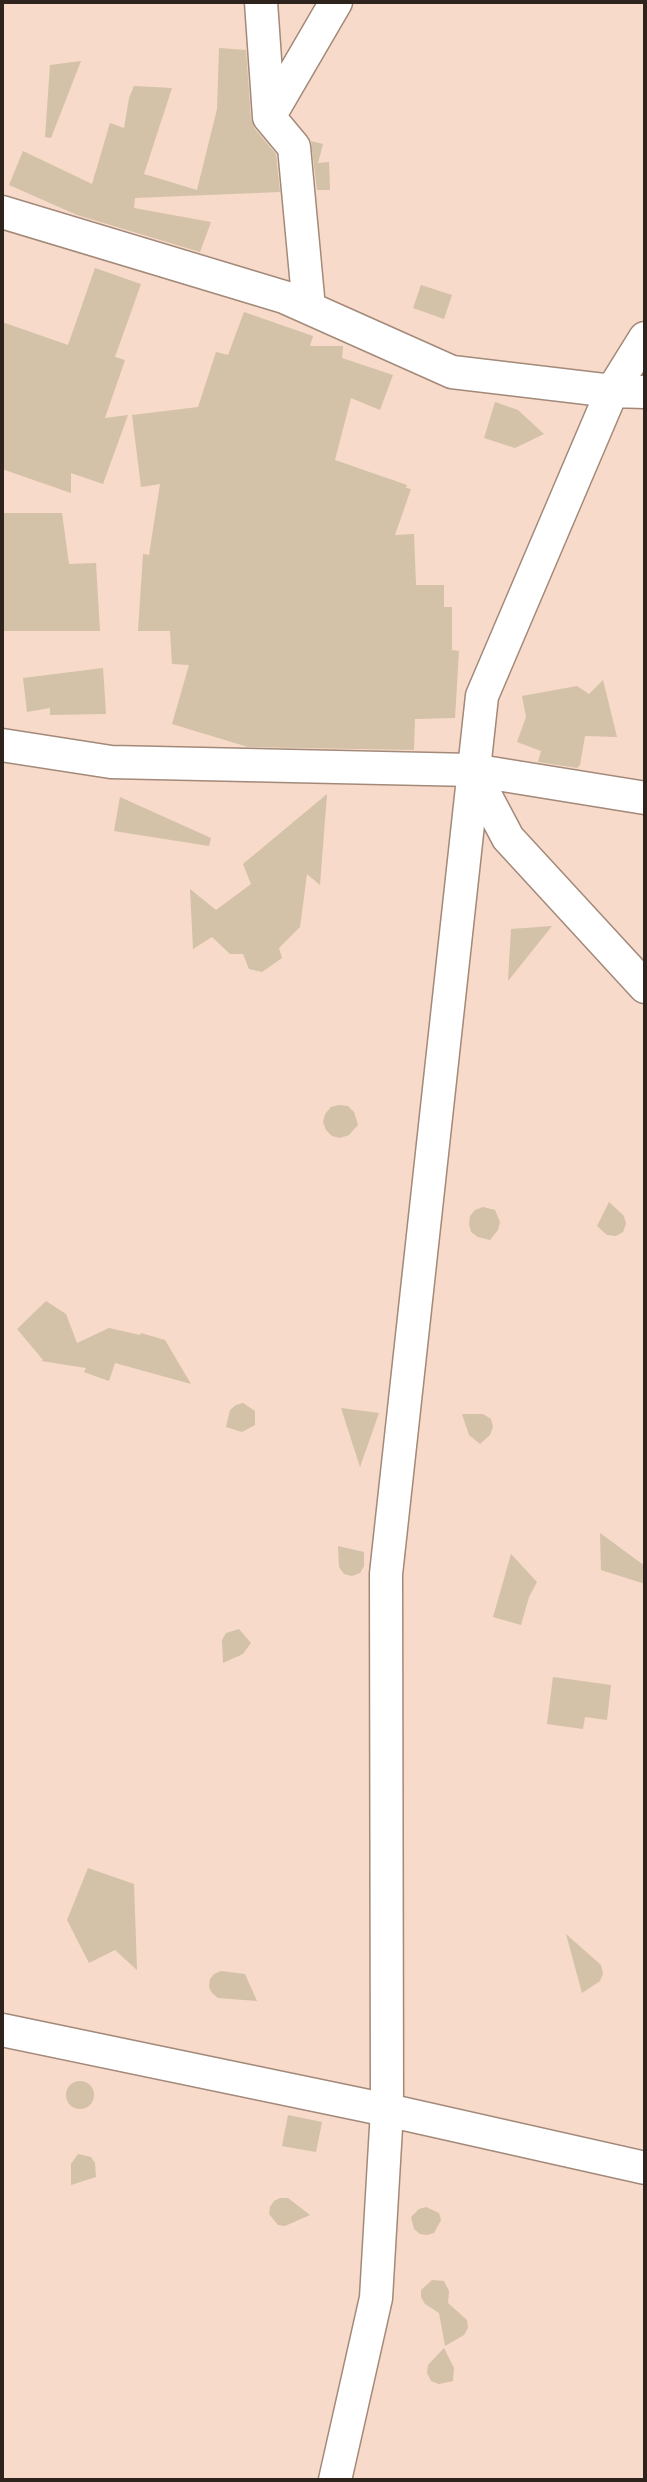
<!DOCTYPE html>
<html>
<head>
<meta charset="utf-8">
<style>
	body { margin:0 }
	#map { position:relative; width:647px; height:2482px; overflow:hidden; background:#f7dac9; font-family:Merriweather,serif }
	canvas { display:block }
	.frame { position:absolute; inset:0; border:4px solid #2e231d; pointer-events:none }
</style>
</head>
<body>
<div id="map">
<canvas width="647" height="2482"></canvas>
<div class="frame"></div>
</div>
<script>
const ctx = document.querySelector('canvas').getContext('2d');
ctx.lineJoin = 'round';
function paint(path, color) { ctx.fillStyle = color; ctx.fill(path, 'evenodd'); }
function stroke(path, color, width, dash) { ctx.strokeStyle = color; ctx.lineWidth = width; ctx.lineCap = dash ? 'butt' : 'round'; ctx.setLineDash(dash || []); ctx.stroke(path); }
paint(new Path2D(`
	M219 48 246 50 251 119 255 129 276 154 280 192 135 198 134 208 211 222 200 252 77 215 9 185 23 151 92 184 110 123 124 128 129 98 134 86 172 88 144 174 197 190 217 109Z
	M81 61 51 138 45 137 50 65Z
	M311 141 323 144 318 163 329 162 330 190H317Z
	M95 268 141 284 115 357 125 360 105 418 128 415 103 484 71 473V493L2 469V322L68 345Z
	M421 285 452 295 444 319 413 308Z
	M244 312 313 336 310 346H343L342 358 393 375 380 410 351 398 335 460 407 485 406 488 411 489 395 535 414 534 416 585H444V607H452V650L459 651 455 718 415 719 414 750 248 747 172 724 189 665 172 664 170 631H138L143 554 149 555 160 484 141 487 132 415 198 407 216 352 228 355Z
	M495 402 518 410 544 434 515 448 484 438Z
	M2 513H62L69 564 96 563 100 631H2Z
	M103 668 106 714 50 715V708L27 712 23 678Z
	M603 680 617 737 585 736 580 765 577 768 538 762 541 751 517 742 526 717 522 696 577 686 589 694Z
	M327 794 320 885 307 874 300 927 279 948 282 958 262 972 249 969 243 954H230L212 937 193 949 190 889 216 910 251 884 243 864Z
	M120 797 211 838 209 846 114 831Z
	M552 926 508 981 511 929Z
	M339 1105 348 1106 354 1112 358 1125 349 1135 340 1138 332 1136 326 1130 323 1122 325 1114 331 1107Z
	M609 1202 624 1216 626 1224 623 1232 616 1236 607 1235 597 1226Z
	M483 1207 495 1210 500 1222 498 1230 490 1240 478 1237 471 1232 469 1224 470 1216 475 1210Z
	M46 1301 66 1314 77 1343 109 1328 140 1335 141 1333 165 1340 191 1384 115 1363 109 1381 84 1372 86 1368 41 1361 43 1360 17 1329Z
	M243 1403 255 1411V1425L242 1432 226 1427 230 1410 236 1405Z
	M341 1408 379 1413 360 1467Z
	M462 1414H483L491 1419 493 1427 490 1435 480 1444 469 1435Z
	M600 1533 645 1566V1584L601 1570Z
	M338 1546 364 1552V1566L360 1573 352 1576 344 1574 339 1567Z
	M511 1554 537 1582 529 1597 521 1625 493 1617Z
	M239 1629 251 1643 243 1654 223 1663 222 1640 226 1633Z
	M553 1677 611 1685 607 1720 585 1717 583 1729 547 1724Z
	M88 1868 134 1884 137 1970 115 1950 89 1963 67 1920Z
	M566 1934 601 1965 603 1974 600 1981 582 1993Z
	M221 1971 245 1974 257 2001 218 1998 212 1993 209 1987 210 1979 214 1974Z
	M66 2095a14 14 0 1 1 28 0a14 14 0 1 1-28 0Z
	M288 2115 322 2122 316 2152 282 2146Z
	M78 2154 91 2157 95 2163 96 2177 71 2185V2164Z
	M280 2198H288L310 2215 285 2226 278 2225 269 2214 270 2207 274 2201Z
	M426 2207 439 2213 441 2220 434 2233 427 2235 420 2234 414 2229 411 2217 419 2209Z
	M432 2280 444 2281 449 2291 448 2303 467 2320 468 2328 464 2335 445 2346 439 2313 425 2304 421 2297V2290Z
	M444 2348 454 2368 453 2381 439 2384 431 2381 427 2373 428 2365Z`), '#d3c1a8');
const street = new Path2D(`
	M261 2 269 117 294 147 309 308
	M269 117 336 2
	M2 212 284 297 452 372 612 391 645 392
	M2 745 111 762 472 770 645 798
	M472 770 508 838 645 987
	M2 2030 387 2110 645 2168
	M335 2480 376 2298 387 2110 386 1574 482 696 612 391 645 338`);
stroke(street, '#a38979', 35);
stroke(street, '#fff', 32);
</script>
</body>
</html>
